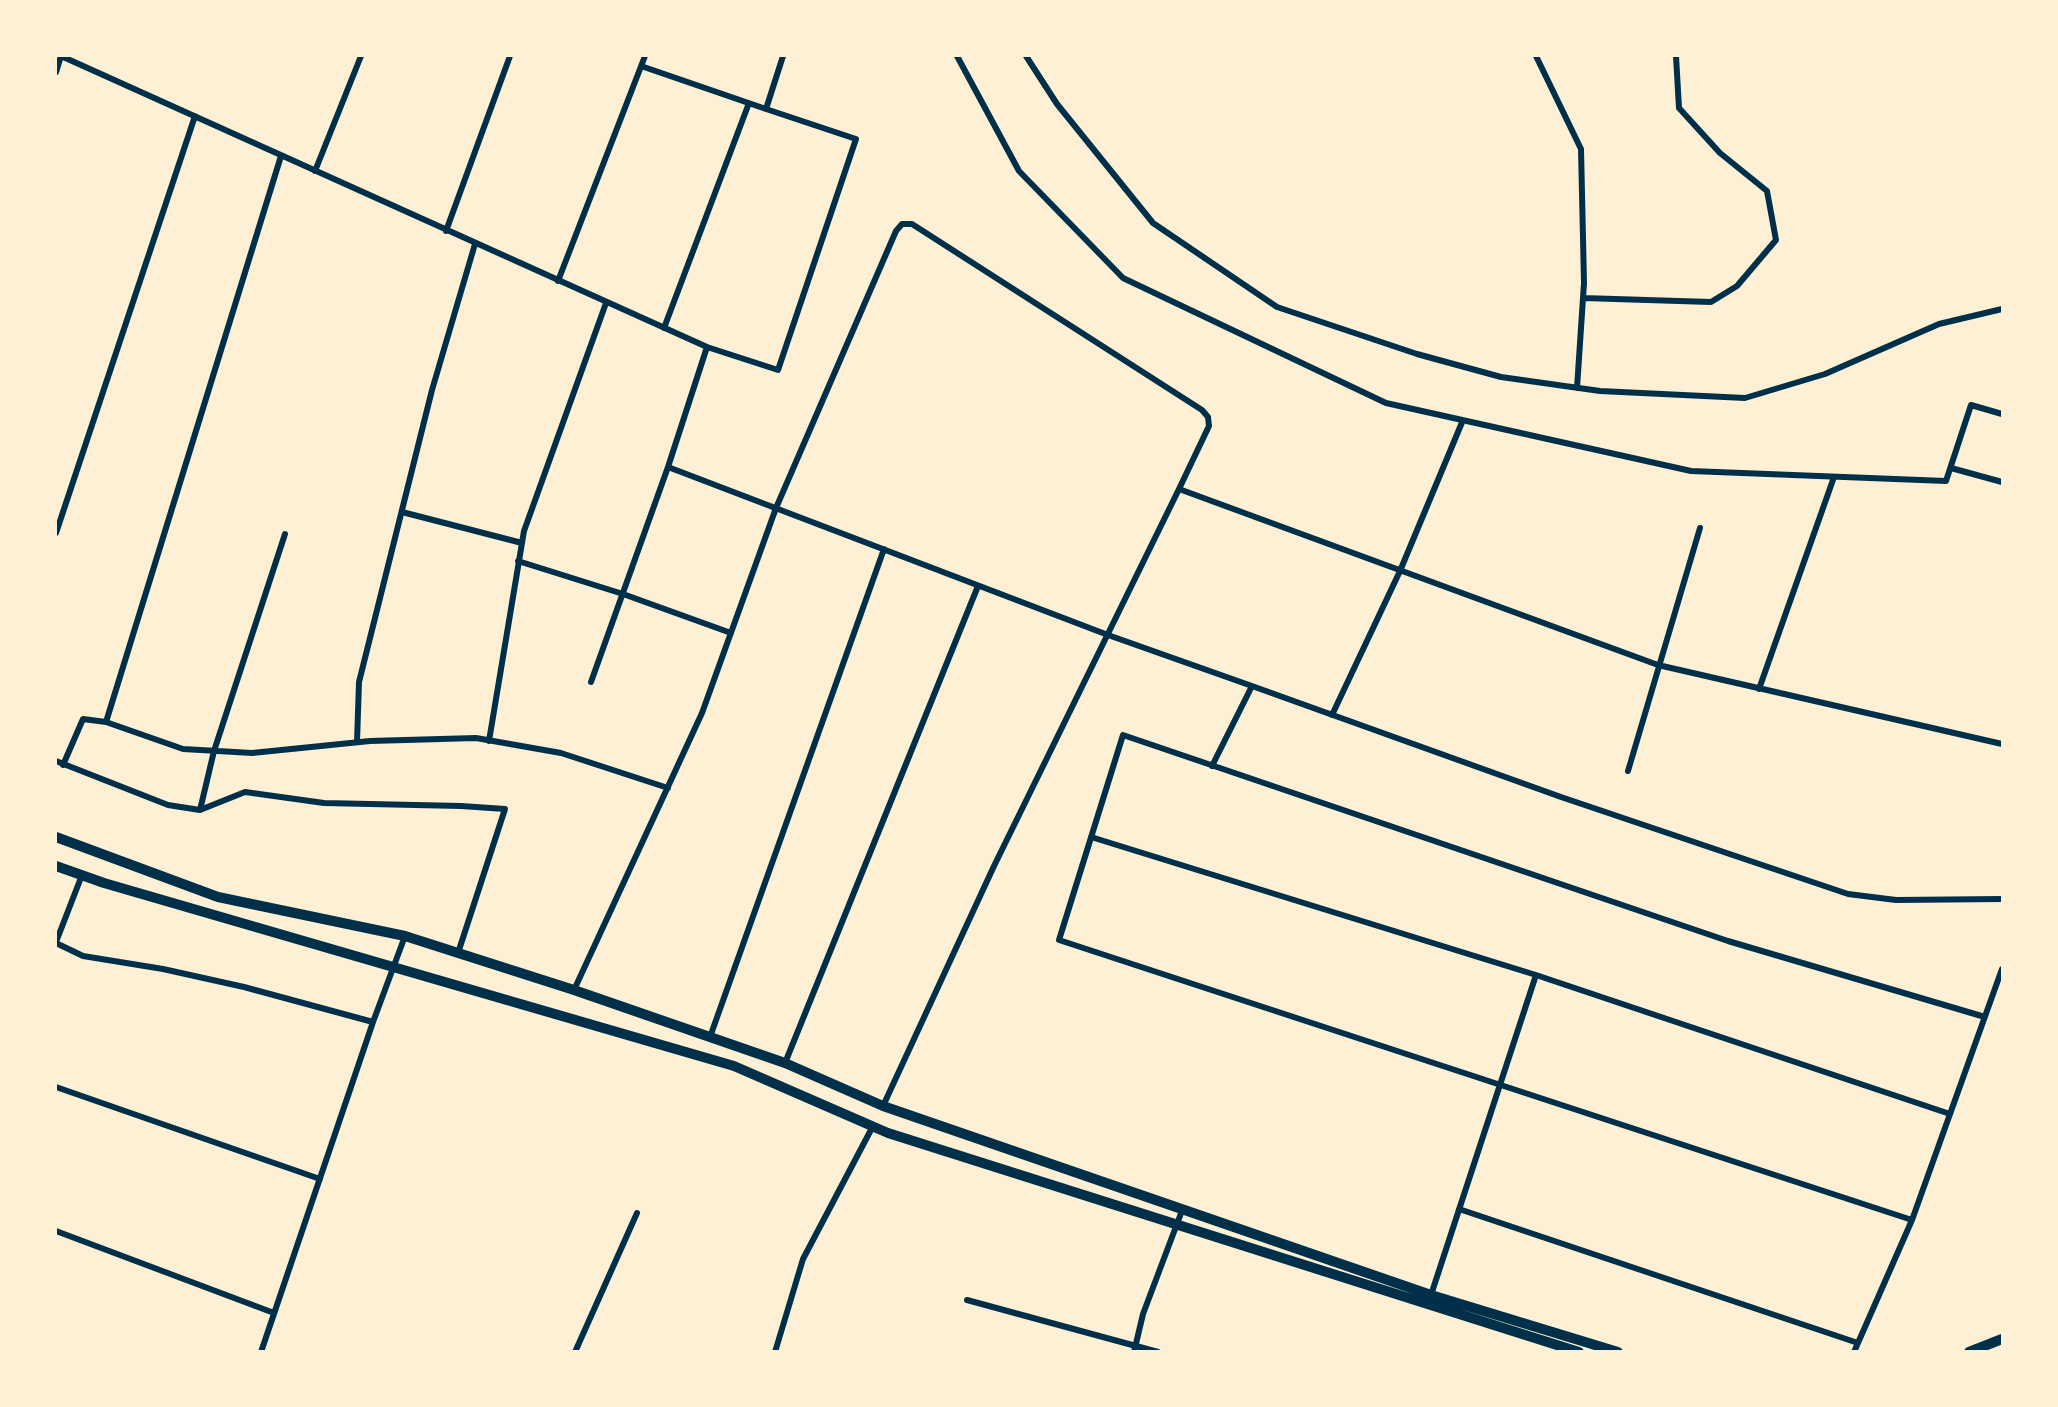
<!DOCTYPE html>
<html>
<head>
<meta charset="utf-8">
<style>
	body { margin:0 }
	#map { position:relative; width:2058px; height:1407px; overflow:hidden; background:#fdf0d5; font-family:Literata,serif }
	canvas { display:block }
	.frame { position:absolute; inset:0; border:57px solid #fdf0d5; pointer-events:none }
</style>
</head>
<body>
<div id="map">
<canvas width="2058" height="1407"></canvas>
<div class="frame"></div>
</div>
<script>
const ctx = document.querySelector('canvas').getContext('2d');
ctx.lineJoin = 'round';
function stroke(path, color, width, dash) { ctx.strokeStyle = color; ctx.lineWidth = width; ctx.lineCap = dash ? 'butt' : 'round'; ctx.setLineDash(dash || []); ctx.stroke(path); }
stroke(new Path2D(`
	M957 56 1019 171 1123 278 1386 403 1691 471 1946 481 1971 405 2002 414
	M1026 56 1057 104 1153 223 1277 307 1417 354 1501 377 1600 391 1745 398 1825 374 1939 324 2002 309
	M1536 56 1581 149 1584 283 1577 388
	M641 66 766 109
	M56 72 61 56 707 347 668 467 1108 635 1252 686
	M281 156 106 722 183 749 252 753 370 741 476 738 561 753 668 788
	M315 171 361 56
	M446 231 510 56
	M558 281 645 56
	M1583 298 1711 302 1737 286 1776 240 1767 191 1720 153 1679 108 1676 56
	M664 328 749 103
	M707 347 778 370 856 139 766 109 783 56
	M1951 468 2002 482
	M402 512 522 543
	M56 533 195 116
	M518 561 623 594 731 633
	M591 682 668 467
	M1759 689 1834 477
	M1332 715 1400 571 1463 420
	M489 741 524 531 606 303
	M357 742 359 682 432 390 475 244
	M56 761 168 805 200 810 245 792 324 803 461 806 505 809 458 953
	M63 765 83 719 106 722
	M1212 766 1252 686 1561 797 1848 894 1896 900 2002 899
	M1628 771 1700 528
	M200 810 214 751 285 534
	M1091 837 1536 975 1950 1114
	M56 942 82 875
	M56 943 83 956 163 969 244 987 373 1022
	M574 990 702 713 776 508 896 231 902 224H912L1202 410 1208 417 1209 426 1179 489
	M710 1037 884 549
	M785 1063 978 586
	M56 1087 320 1179
	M883 1106 994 866 1179 489 1658 665 2002 744
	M1459 1209 1858 1343
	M1912 1220 1059 940 1123 735 1728 941 1985 1017
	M56 1231 274 1313
	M1431 1295 1536 975
	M967 1300 1158 1352
	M261 1352 373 1022 405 936
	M575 1352 637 1213
	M775 1352 803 1259 873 1126
	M1134 1352 1143 1314 1183 1208
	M1854 1352 1912 1220 2002 969`), '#003049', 6);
stroke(new Path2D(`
	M56 837 218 897 405 936 574 990 785 1063 883 1106 1431 1295 1618 1352
	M56 866 104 883 734 1066 888 1133 1579 1352
	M1969 1352 2002 1339`), '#003049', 10);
</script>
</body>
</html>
